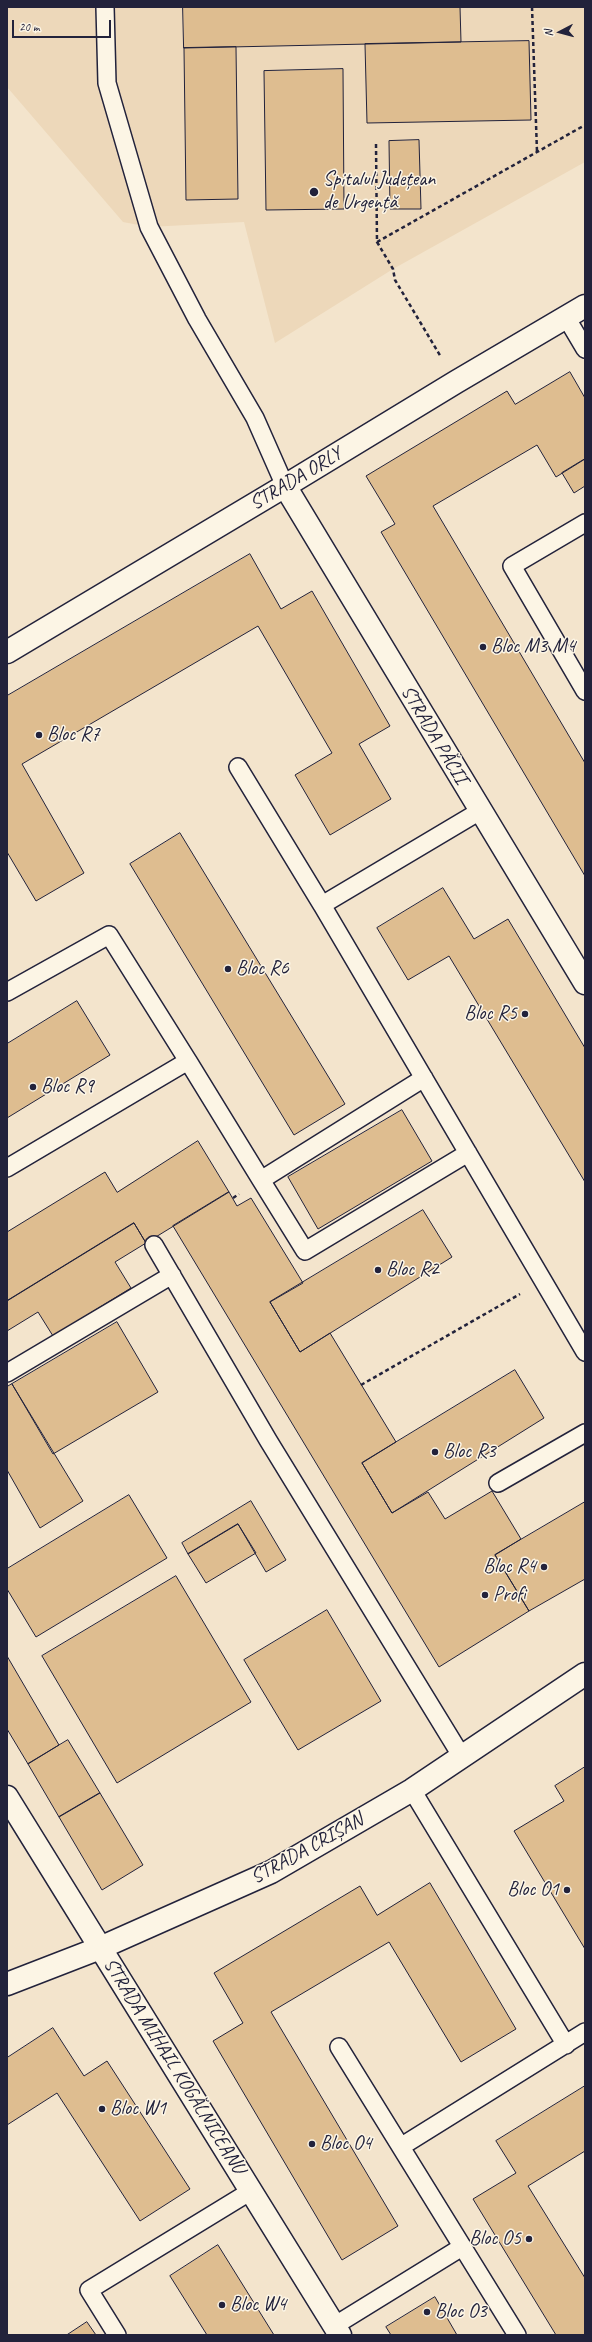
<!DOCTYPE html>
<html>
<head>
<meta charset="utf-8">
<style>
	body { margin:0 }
	#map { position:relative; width:592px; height:2342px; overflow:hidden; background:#f3e4cc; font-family:Caveat,sans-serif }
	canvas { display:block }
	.frame { position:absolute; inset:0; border:8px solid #22223b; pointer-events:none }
	.north { position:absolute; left:540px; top:12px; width:40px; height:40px; -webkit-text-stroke:3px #fcf5e5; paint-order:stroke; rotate:264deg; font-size:11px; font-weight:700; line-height:16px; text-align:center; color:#22223b }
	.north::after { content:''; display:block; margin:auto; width:14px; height:18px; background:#22223b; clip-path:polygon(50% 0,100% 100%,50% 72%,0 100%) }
	.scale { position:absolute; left:12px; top:20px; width:99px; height:18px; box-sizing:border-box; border:2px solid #22223b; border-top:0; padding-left:5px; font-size:12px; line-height:14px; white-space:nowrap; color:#22223b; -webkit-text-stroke:3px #fcf5e5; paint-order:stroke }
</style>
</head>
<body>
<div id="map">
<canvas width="592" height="2342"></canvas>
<div class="frame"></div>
<div class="north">N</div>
<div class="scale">20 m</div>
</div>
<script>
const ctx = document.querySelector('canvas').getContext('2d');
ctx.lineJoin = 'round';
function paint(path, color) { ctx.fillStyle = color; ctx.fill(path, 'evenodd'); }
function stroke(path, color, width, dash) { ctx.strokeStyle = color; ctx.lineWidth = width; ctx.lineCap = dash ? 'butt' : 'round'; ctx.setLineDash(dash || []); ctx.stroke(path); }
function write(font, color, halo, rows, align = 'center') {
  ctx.font = font + ' Caveat,sans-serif'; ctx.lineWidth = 3; ctx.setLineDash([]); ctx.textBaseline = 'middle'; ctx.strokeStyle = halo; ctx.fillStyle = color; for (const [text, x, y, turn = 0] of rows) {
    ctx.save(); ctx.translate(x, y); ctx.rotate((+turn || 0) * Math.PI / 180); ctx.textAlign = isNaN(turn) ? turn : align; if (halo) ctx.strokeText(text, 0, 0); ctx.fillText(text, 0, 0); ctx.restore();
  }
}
paint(new Path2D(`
	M7 7H585V162L393 269 275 343 244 222 149 227 123 222 7 87Z`), '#edd8ba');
const building = new Path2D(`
	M183 7H460L461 42 184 48Z
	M529 41 531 120 367 123 365 44Z
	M236 47 238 199 186 200 184 48Z
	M343 69 344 209 266 210 264 71Z
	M419 140 421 209H390L389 141Z
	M570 372 585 398V459L556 477 537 445 433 506 585 763V876L381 532 395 524 366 476 507 391 515 404Z
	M585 459V486L574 493 562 473Z
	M250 554 281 609 312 591 390 726 359 744 391 799 330 835 295 775 332 753 258 626 22 764 84 873 36 901 7 852V696Z
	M180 833 345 1104 294 1135 130 864Z
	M443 888 474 939 508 919 585 1048V1182L449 956 408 980 377 928Z
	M77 1001 110 1055 7 1118V1044Z
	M402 1110 432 1161 318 1229 288 1177Z
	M198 1141 229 1192 146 1243 134 1223 7 1301V1232L105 1172 117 1192Z
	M229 1192 237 1206 251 1198 303 1283 270 1302 300 1352 330 1333 396 1442 362 1463 392 1513 428 1492 445 1519 492 1491 521 1539 495 1555 529 1611 439 1667 173 1226Z
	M423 1210 452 1257 300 1352 270 1302Z
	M134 1223 146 1243 115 1262 131 1288 53 1336 38 1312 7 1331V1301Z
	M117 1322 158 1392 53 1454 12 1384Z
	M515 1370 544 1418 392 1513 362 1463Z
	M12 1384 83 1501 40 1528 7 1470V1387Z
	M129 1495 167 1558 36 1637 7 1589V1569Z
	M251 1501 286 1560 266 1572 238 1524 188 1554 182 1543Z
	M585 1502V1579L529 1611 495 1555Z
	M238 1524 256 1553 206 1583 188 1554Z
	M176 1576 251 1702 117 1783 42 1656Z
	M327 1610 381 1701 298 1750 244 1660Z
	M7 1656 59 1745 28 1764 7 1729Z
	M68 1740 100 1793 59 1817 28 1764Z
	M585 1767V1949L514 1831 564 1801 555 1786Z
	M100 1793 143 1865 102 1890 59 1817Z
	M430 1883 516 2029 461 2062 389 1942 271 2012 398 2226 342 2260 213 2041 243 2023 214 1973 360 1886 377 1915Z
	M53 2028 84 2076 107 2061 190 2189 140 2221 57 2093 7 2125V2058Z
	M585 2086V2151L528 2186 585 2278V2335H556L473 2199 516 2173 496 2141Z
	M218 2245 274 2335H207L170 2276Z
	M435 2297 457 2335H391L386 2327Z
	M87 2322 96 2335H67Z`);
paint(building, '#debd90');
stroke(building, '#22223b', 1);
const service = new Path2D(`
	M105 7 107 83 149 227 197 319 255 418 285 486
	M566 317 585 349
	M585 523 512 566 585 691
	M238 767 322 905
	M480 811 322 905 585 1352
	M7 992 109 935 188 1061 7 1168
	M188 1061 261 1180
	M424 1078 261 1180 305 1251 468 1153
	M154 1245 268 1440 462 1757
	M7 1373 172 1275
	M498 1483 585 1433
	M412 1790 566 2045
	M339 2047 517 2335
	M402 2146 585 2032
	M334 2326 462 2247
	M117 2335 89 2290 251 2191`);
const minor = new Path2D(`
	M285 486 585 983
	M7 1797 340 2335
	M7 1984 100 1948 271 1872 412 1790 585 1674`);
const tertiary = new Path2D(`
	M7 652 285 486 456 382 585 306`);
stroke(service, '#22223b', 20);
stroke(minor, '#22223b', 25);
stroke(tertiary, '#22223b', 25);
stroke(new Path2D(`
	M532 7 537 152
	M376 144 377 242 393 269 395 280 441 357
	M377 242 585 125
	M233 1198 239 1194
	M361 1385 520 1294`), '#22223b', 2.5, [4, 3]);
stroke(service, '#fcf5e5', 17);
stroke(minor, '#fcf5e5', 22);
stroke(tertiary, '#fcf5e5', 22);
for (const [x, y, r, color] of [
	[314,192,5,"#22223b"],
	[483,647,4,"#22223b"],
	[39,735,4,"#22223b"],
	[228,969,4,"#22223b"],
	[525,1014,4,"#22223b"],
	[33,1087,4,"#22223b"],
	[378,1270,4,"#22223b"],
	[435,1452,4,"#22223b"],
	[544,1567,4,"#22223b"],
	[485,1595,4,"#22223b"],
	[567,1890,4,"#22223b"],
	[102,2109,4,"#22223b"],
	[312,2144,4,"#22223b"],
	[529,2239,4,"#22223b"],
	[222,2305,4,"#22223b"],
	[427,2312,4,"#22223b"]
]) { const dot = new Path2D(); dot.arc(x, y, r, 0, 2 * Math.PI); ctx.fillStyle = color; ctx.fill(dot); stroke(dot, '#fcf5e5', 1.5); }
write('20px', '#22223b', '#fcf5e5', [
	["Spitalul Județean",323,180],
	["de Urgență",323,203],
	["Bloc M3 M4",491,647],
	["Bloc R7",47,735],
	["Bloc R6",236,969],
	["Bloc R5",517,1014,"right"],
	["Bloc R9",41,1087],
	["Bloc R2",386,1270],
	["Bloc R3",443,1452],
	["Bloc R4",536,1567,"right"],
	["Profi",493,1595],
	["Bloc O1",559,1890,"right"],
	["Bloc W1",110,2109],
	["Bloc O4",320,2144],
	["Bloc O5",521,2239,"right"],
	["Bloc W4",230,2305],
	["Bloc O3",435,2312]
], 'left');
write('20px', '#22223b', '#fcf5e5', [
	["STRADA ORLY",296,479,-31],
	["STRADA PĂCII",434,735,59],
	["STRADA CRIȘAN",307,1849,-29],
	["STRADA MIHAIL KOGĂLNICEANU",174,2066,58]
]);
</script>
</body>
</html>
